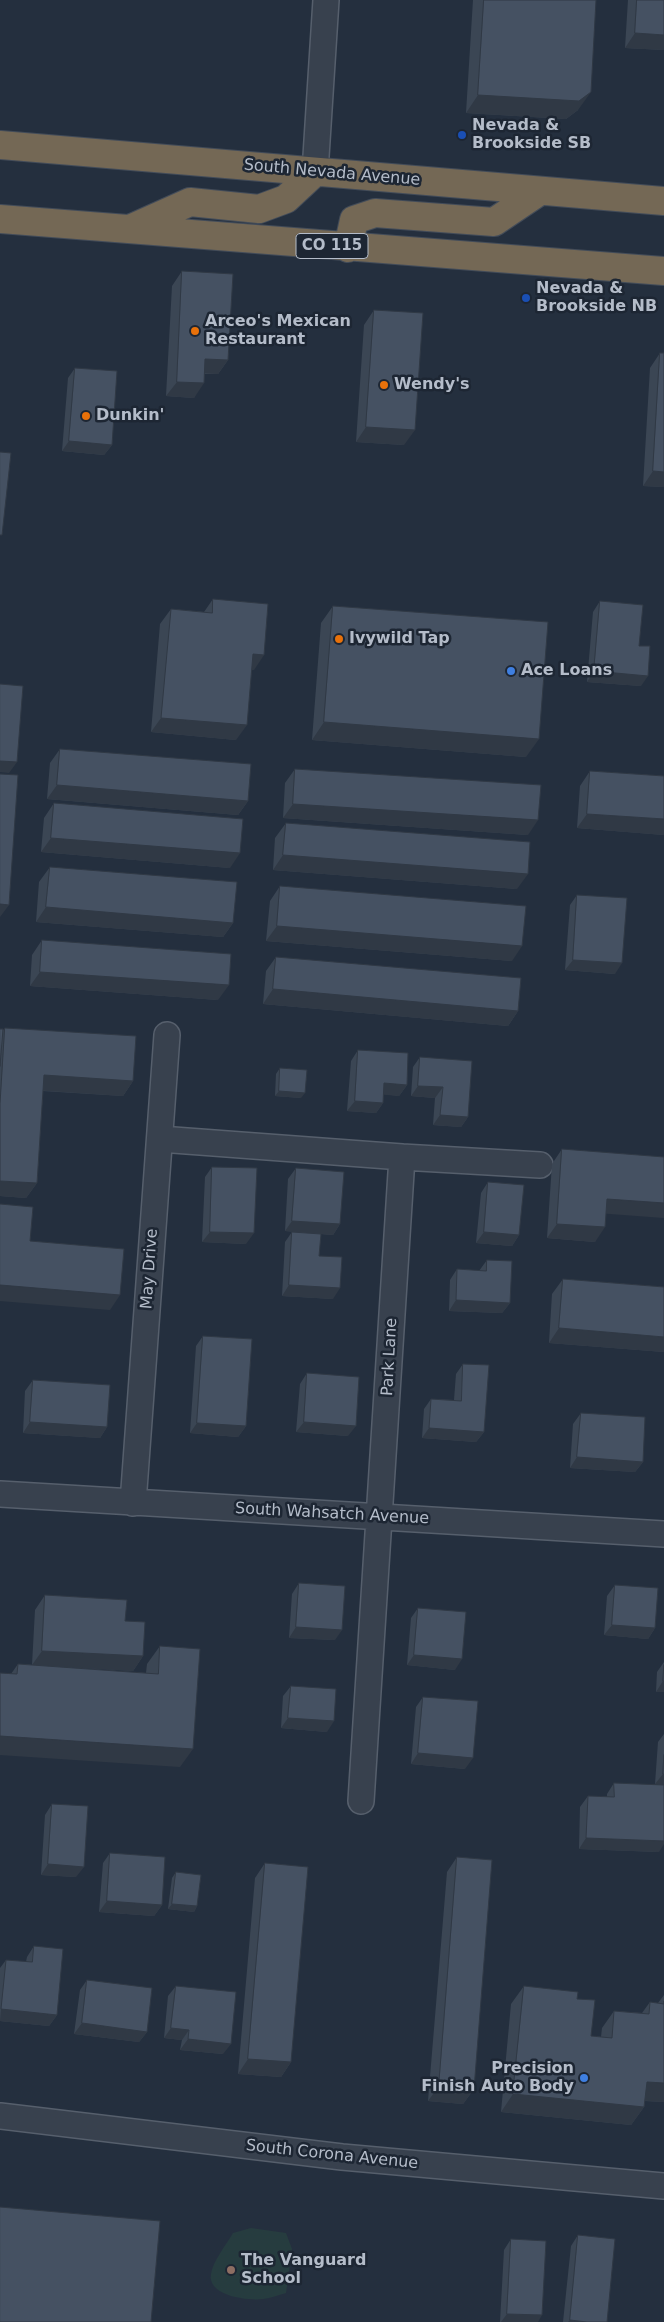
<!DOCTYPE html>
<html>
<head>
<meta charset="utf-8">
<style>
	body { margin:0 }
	canvas { display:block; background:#242f3e }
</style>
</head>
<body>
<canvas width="664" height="2322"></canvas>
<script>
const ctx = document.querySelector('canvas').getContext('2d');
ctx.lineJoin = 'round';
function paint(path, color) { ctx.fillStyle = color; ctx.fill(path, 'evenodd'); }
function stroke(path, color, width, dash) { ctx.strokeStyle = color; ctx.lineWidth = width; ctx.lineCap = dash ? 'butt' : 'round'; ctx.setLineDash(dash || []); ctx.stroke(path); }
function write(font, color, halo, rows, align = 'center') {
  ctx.font = font + ' "DejaVu Sans",sans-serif'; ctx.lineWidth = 5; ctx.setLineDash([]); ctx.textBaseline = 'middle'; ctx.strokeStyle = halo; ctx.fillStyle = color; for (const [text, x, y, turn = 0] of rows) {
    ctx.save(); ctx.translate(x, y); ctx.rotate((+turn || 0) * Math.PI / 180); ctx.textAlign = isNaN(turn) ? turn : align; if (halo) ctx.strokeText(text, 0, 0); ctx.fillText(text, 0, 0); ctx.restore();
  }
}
paint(new Path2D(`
	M251 2228 286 2233 292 2249 286 2293C278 2295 271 2298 263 2299 248 2301 207 2296 211 2274 213 2261 226 2245 233 2233Z`), '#263c3f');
const street = new Path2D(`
	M315 172 326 0
	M160 1139 402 1157 361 1801
	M402 1157 540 1165
	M0 1494 664 1534
	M133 1503 167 1035
	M0 2116 342 2157 664 2186`);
const highway = new Path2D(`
	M0 145 664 201
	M0 219 664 271
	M132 228 190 202 259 209 286 199 315 172
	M348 248 354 220 375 213 494 222 540 191`);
stroke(street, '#565f6c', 28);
stroke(highway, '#434c59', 30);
stroke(street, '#38414e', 25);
stroke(highway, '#746855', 28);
paint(new Path2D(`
	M473 0H596L578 110 566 119 466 113Z
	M628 0H664V50L625 48Z
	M182 271 228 360 218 374H204L194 398 166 396 172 286Z
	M374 310 404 445 356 442 364 325Z
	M660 353H664V487L643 486 650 368Z
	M75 368 112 445 104 455 62 451 68 378Z
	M213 599 254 670H251L236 740 151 732 160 624 171 609 204 612Z
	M600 601 639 646 641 686 587 682 593 612Z
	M333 606 526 757 312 740 321 623Z
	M60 749 248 801 238 815 47 799 50 763Z
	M295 769 528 835 283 818 285 783Z
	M590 771 664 776V835L577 828 580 786Z
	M54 803 230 868 41 852 44 818Z
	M286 823 517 889 273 870 275 838Z
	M50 867 233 923 223 937 36 922 39 882Z
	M280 886 512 961 266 941 270 901Z
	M577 895 615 974 565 970 570 905Z
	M42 940 218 1000 30 986 32 955Z
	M276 957 518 1011 508 1026 263 1004 266 971Z
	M5 1028 133 1081 123 1096 43 1091 37 1183 26 1198 0 1196V1029L2 1031Z
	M358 1050 407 1085 399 1096 383 1094V1103L376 1113 347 1111 351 1061Z
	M420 1057 468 1117 461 1127 433 1125 435 1098 411 1096 413 1067Z
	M280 1068 301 1098 275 1096 276 1074Z
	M562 1149 606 1214 595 1242 547 1238 552 1164Z
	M212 1167 246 1244 202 1242 205 1177Z
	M296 1168 340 1224 333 1235 321 1234 319 1256 333 1299 282 1296 285 1242 292 1232H298L285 1231 288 1179Z
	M488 1182 519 1235 512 1246 476 1243 481 1193Z
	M487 1260 510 1303 502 1313 449 1311 450 1280 457 1269 479 1271Z
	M563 1279 664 1287V1352L549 1343 552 1294Z
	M203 1336 246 1426 238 1437 190 1433 196 1346Z
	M463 1364 484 1432 476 1442 422 1438 424 1409 431 1399 454 1400 456 1374Z
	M307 1373 348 1436 296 1432 300 1384Z
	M33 1380 107 1427 100 1438 23 1433 25 1391Z
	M581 1413 643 1462 635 1472 570 1468 573 1424Z
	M299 1583 335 1640 289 1638 292 1594Z
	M615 1585 655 1628 648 1639 604 1635 607 1596Z
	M45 1595 125 1621 143 1656 133 1671 32 1665 35 1610Z
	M418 1608 455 1670 407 1665 411 1618Z
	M160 1646 180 1767 11 1674 18 1664 146 1673 147 1664Z
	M664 1662V1692H656L657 1672Z
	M291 1686 327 1732 281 1728 283 1696Z
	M423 1697 465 1769 411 1764 416 1707Z
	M664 1734V1785L655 1784 658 1742Z
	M614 1783 659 1852 579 1849 580 1807 588 1796 607 1797V1794Z
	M52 1804 76 1877 41 1875 45 1815Z
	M110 1853 162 1905 154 1916 99 1912 103 1863Z
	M457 1857 474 2089 463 2104 428 2101 447 1872Z
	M265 1863 291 2062 281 2077 238 2074 255 1878Z
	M176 1872 197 1906 194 1912 168 1909 172 1878Z
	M34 1946 57 2015 49 2026 0 2021V1968L6 1960 26 1962 27 1957Z
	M87 1980 147 2032 139 2042 74 2034 80 1990Z
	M176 1986 223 2054 180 2050 182 2040 164 2038 168 1996Z
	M524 1986 577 1999 591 2036 601 2037 602 2028 614 2011 642 2013 650 2002 658 2003 664 1995V2102L645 2101 644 2107 631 2125 501 2112 511 2004Z
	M578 2235 607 2322H563L571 2246Z
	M511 2239 538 2322H500L504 2250Z`), '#3b4654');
paint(new Path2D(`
	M635 33 664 35V50L625 48Z
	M591 92 578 110 566 119 466 113 478 95Z
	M205 359 228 360 218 374 195 373Z
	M177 382 204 383 194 398 166 396Z
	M366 427 415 430 404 445 356 442Z
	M69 441 112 445 104 455 62 451Z
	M653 471 664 472V487L643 486Z
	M253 654 264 655 254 670 243 669Z
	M594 671 648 676 641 686 587 682Z
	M161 718 247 725 236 740 151 732Z
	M324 722 539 739 526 757 312 740Z
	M0 761 17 762 9 773 0 772Z
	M57 785 248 801 238 815 47 799Z
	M293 804 538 820 528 835 283 818Z
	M587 814 664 819V835L577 828Z
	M51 838 240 853 230 868 41 852Z
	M283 855 528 874 517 889 273 870Z
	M0 904 9 905 0 917Z
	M46 907 233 923 223 937 36 922Z
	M277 926 522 946 512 961 266 941Z
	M573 960 622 963 615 974 565 970Z
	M40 972 229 985 218 1000 30 986Z
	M273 989 518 1011 508 1026 263 1004Z
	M44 1075 133 1081 123 1096 33 1090Z
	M384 1083 407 1085 399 1096 377 1094Z
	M418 1086 443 1087 435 1098 411 1096Z
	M279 1091 305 1093 301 1098 275 1096Z
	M355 1101 383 1103 376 1113 347 1111Z
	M440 1115 468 1117 461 1127 433 1125Z
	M0 1181 37 1183 26 1198 0 1196Z
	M607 1199 664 1203V1218L597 1213Z
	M292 1221 340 1224 333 1235 285 1231Z
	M557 1224 605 1227 595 1242 547 1238Z
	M210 1232 254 1233 246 1244 202 1242Z
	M484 1232 519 1235 512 1246 476 1243Z
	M0 1285 120 1295 110 1310 0 1301Z
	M289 1285 340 1288 333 1299 282 1296Z
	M456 1300 510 1303 502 1313 449 1311Z
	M559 1328 664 1337V1352L549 1343Z
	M30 1422 107 1427 100 1438 23 1433Z
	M304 1422 356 1426 348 1436 296 1432Z
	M197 1423 246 1426 238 1437 190 1433Z
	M429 1428 484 1432 476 1442 422 1438Z
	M577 1457 643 1462 635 1472 570 1468Z
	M612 1625 655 1628 648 1639 604 1635Z
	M296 1627 342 1630 335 1640 289 1638Z
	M42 1651 143 1656 133 1671 32 1665Z
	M414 1655 462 1659 455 1670 407 1665Z
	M663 1681H664V1692H656Z
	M288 1718 334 1721 327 1732 281 1728Z
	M0 1736 193 1749 180 1767 0 1755Z
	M418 1753 473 1758 465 1769 411 1764Z
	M663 1774H664V1785L655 1784Z
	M586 1838 664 1841V1844L659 1852 579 1849Z
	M48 1864 84 1867 76 1877 41 1875Z
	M107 1901 162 1905 154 1916 99 1912Z
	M172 1904 197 1906 194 1912 168 1909Z
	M1 2009 57 2015 49 2026 0 2021Z
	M82 2023 147 2032 139 2042 74 2034Z
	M171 2028 189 2030 182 2040 164 2038Z
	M188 2039 231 2044 223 2054 180 2050Z
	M248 2059 291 2062 281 2077 238 2074Z
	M647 2082 664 2083V2102L634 2100Z
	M439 2086 474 2089 463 2104 428 2101Z
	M513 2094 644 2107 631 2125 501 2112Z
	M507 2314 542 2315 538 2322H501Z
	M570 2320 587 2322H568Z`), '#303945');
const building = new Path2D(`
	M484 0H596L591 92 579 101 478 95Z
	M637 0H664V35L635 33Z
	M182 271 233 274 228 360 205 359 204 383 177 382Z
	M374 310 423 313 415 430 366 427Z
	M660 353H664V472L653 471Z
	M75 368 117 371 112 445 69 441Z
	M0 452 11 453 2 535H0Z
	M213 599 268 604 264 655 253 654 247 725 161 718 171 609 212 613Z
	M600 601 643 605 639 646H650L648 676 594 671Z
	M333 606 548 622 539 739 324 722Z
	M0 684 23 686 17 762 0 761Z
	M60 749 251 764 248 801 57 785Z
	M295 769 541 785 538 820 293 804Z
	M590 771 664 776V819L587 814Z
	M0 774 18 775 9 905 0 904Z
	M54 803 243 819 240 853 51 838Z
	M286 823 530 842 528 874 283 855Z
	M50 867 237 882 233 923 46 907Z
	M280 886 526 906 522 946 277 926Z
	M577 895 627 898 622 963 573 960Z
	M42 940 231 954 229 985 40 972Z
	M276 957 521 978 518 1011 273 989Z
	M5 1028 136 1036 133 1081 44 1075 37 1183 0 1181V1104Z
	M0 1029H3L0 1066Z
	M358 1050 408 1053 407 1085 384 1083 383 1103 355 1101Z
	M420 1057 472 1061 468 1117 440 1115 443 1087 418 1086Z
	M280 1068 307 1070 305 1093 279 1091Z
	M562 1149 664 1157V1203L607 1199 605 1227 557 1224Z
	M212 1167 257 1168 254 1233 210 1232Z
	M296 1168 344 1172 340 1224 292 1221Z
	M488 1182 524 1185 519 1235 484 1232Z
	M0 1204 33 1207 30 1241 124 1249 120 1295 0 1285Z
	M292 1232 321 1234 319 1256 342 1257 340 1288 289 1285Z
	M487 1260 512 1261 510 1303 456 1300 457 1269 486 1271Z
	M563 1279 664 1287V1337L559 1328Z
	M203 1336 252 1339 246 1426 197 1423Z
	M463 1364 489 1365 484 1432 429 1428 431 1399 461 1401Z
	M307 1373 359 1377 356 1426 304 1422Z
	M33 1380 110 1385 107 1427 30 1422Z
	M581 1413 645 1417 643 1462 577 1457Z
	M299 1583 345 1586 342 1630 296 1627Z
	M615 1585 658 1588 655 1628 612 1625Z
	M45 1595 127 1600 125 1621 145 1622 143 1656 42 1651Z
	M418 1608 466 1612 462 1659 414 1655Z
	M160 1646 200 1649 193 1749 0 1736V1673L17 1674 18 1664 158 1674Z
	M664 1665V1681H663Z
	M291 1686 336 1689 334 1721 288 1718Z
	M423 1697 478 1701 473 1758 418 1753Z
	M664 1755V1774H663Z
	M614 1783 664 1785V1841L586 1838 588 1796 614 1797Z
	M52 1804 88 1806 84 1867 48 1864Z
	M110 1853 165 1857 162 1905 107 1901Z
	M457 1857 492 1860 474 2089 439 2086Z
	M265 1863 308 1867 291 2062 248 2059Z
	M176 1872 201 1875 197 1906 172 1904Z
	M34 1946 63 1949 57 2015 1 2009 6 1960 32 1962Z
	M87 1980 152 1988 147 2032 82 2023Z
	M176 1986 236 1992 231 2044 188 2039 189 2030 171 2028Z
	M524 1986 578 1992 577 1999 595 2000 591 2036 612 2038 614 2011 649 2014 650 2002 664 2004V2001V2083L647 2082 644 2107 513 2094Z
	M0 2207 160 2221 151 2322H0Z
	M578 2235 615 2239 607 2322H587L570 2320Z
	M511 2239 546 2241 542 2315 507 2314Z`);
paint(building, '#455162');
stroke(building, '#303945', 1);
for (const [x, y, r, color] of [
	[462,135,5,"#1a4fb4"],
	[526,298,5,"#1a4fb4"],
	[195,331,5,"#e8710a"],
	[384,385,5,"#e8710a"],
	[86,416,5,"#e8710a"],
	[339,639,5,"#e8710a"],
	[511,671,5,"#3f7fe0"],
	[584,2078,5,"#3f7fe0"],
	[231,2270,5,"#8d6e63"]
]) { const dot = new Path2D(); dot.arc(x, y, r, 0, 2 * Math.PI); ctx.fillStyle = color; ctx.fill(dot); stroke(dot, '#1d2633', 2); }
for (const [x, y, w] of [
	[332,246,72]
]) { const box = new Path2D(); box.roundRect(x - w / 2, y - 12.5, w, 25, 4); ctx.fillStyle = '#1d2633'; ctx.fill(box); stroke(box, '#b4bcc9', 1); }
write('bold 15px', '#b4bcc9', null, [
	["CO 115",332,246]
]);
write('bold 16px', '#b4bcc9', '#1d2633', [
	["Nevada &",472,126],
	["Brookside SB",472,144],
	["Nevada &",536,289],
	["Brookside NB",536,307],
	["Arceo's Mexican",205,322],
	["Restaurant",205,340],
	["Wendy's",394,385],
	["Dunkin'",96,416],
	["Ivywild Tap",349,639],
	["Ace Loans",521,671],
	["Precision",574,2069,"right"],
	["Finish Auto Body",574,2087,"right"],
	["The Vanguard",241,2261],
	["School",241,2279]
], 'left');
write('16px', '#b4bcc9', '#1d2633', [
	["South Nevada Avenue",332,173,5],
	["May Drive",150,1269,-86],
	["Park Lane",390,1357,-87],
	["South Wahsatch Avenue",332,1514,3],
	["South Corona Avenue",332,2155,6]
]);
</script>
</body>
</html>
